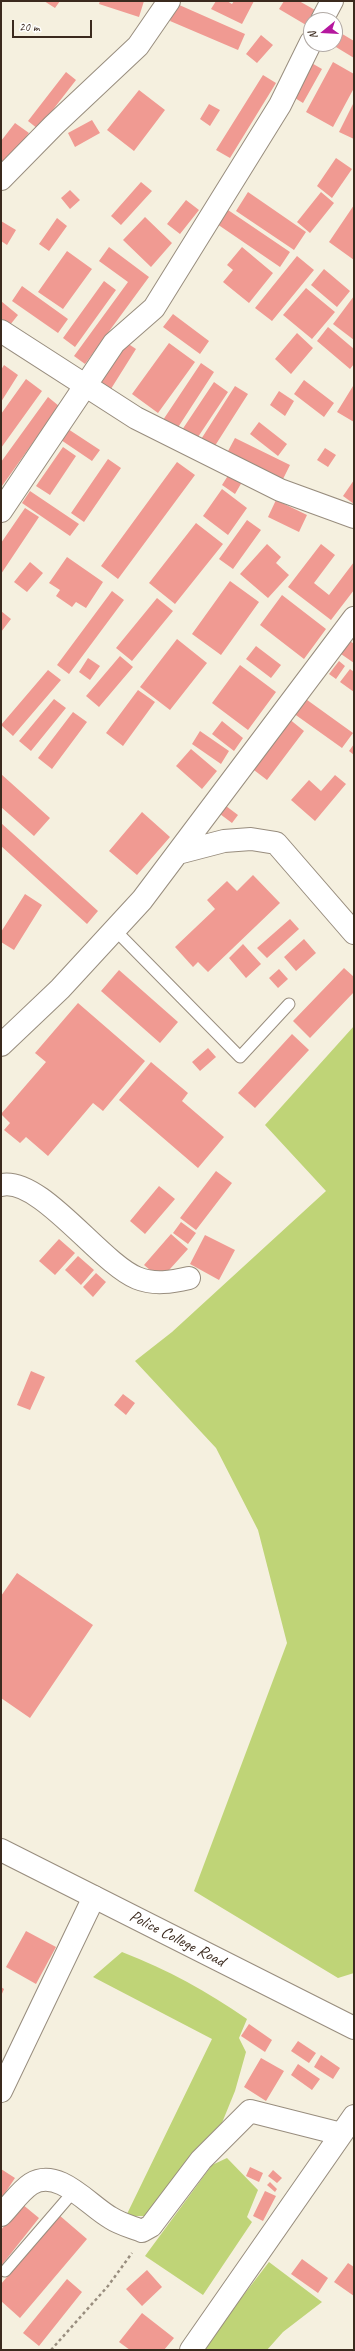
<!DOCTYPE html>
<html>
<head>
<meta charset="utf-8">
<style>
	body { margin:0 }
	#map { position:relative; width:355px; height:2351px; overflow:hidden; background:#f5f0df; font-family:Caveat,sans-serif }
	canvas { display:block }
	.frame { position:absolute; inset:0; border:2px solid #3b2a1e; pointer-events:none }
	.north { position:absolute; left:303px; top:12px; width:40px; height:40px; box-sizing:border-box; background:#fff; border:1px solid #b1aaa5; border-radius:50%; rotate:252deg; font-size:11px; font-weight:700; line-height:16px; text-align:center; color:#3b2a1e }
	.north::after { content:''; display:block; margin:auto; width:14px; height:18px; background:#b5179e; clip-path:polygon(50% 0,100% 100%,50% 72%,0 100%) }
	.scale { position:absolute; left:12px; top:20px; width:80px; height:18px; box-sizing:border-box; border:2px solid #3b2a1e; border-top:0; padding-left:5px; font-size:12px; line-height:14px; white-space:nowrap; color:#3b2a1e; -webkit-text-stroke:3px #fff; paint-order:stroke }
</style>
</head>
<body>
<div id="map">
<canvas width="355" height="2351"></canvas>
<div class="frame"></div>
<div class="north">N</div>
<div class="scale">20 m</div>
</div>
<script>
const ctx = document.querySelector('canvas').getContext('2d');
ctx.lineJoin = 'round';
function paint(path, color) { ctx.fillStyle = color; ctx.fill(path, 'evenodd'); }
function stroke(path, color, width, dash) { ctx.strokeStyle = color; ctx.lineWidth = width; ctx.lineCap = dash ? 'butt' : 'round'; ctx.setLineDash(dash || []); ctx.stroke(path); }
function write(font, color, halo, rows, align = 'center') {
  ctx.font = font + ' Caveat,sans-serif'; ctx.lineWidth = 3; ctx.setLineDash([]); ctx.textBaseline = 'middle'; ctx.strokeStyle = halo; ctx.fillStyle = color; for (const [text, x, y, turn = 0] of rows) {
    ctx.save(); ctx.translate(x, y); ctx.rotate((+turn || 0) * Math.PI / 180); ctx.textAlign = isNaN(turn) ? turn : align; if (halo) ctx.strokeText(text, 0, 0); ctx.fillText(text, 0, 0); ctx.restore();
  }
}
paint(new Path2D(`
	M354 1026V1973L338 1978 194 1891 287 1643 258 1530 216 1448 135 1361 172 1332 326 1191 265 1125Z
	M122 1952C169 1970 206 1991 247 2019L239 2038 246 2052 235 2091 217 2135 151 2216H126L212 2039 93 1977Z
	M227 2158 258 2190 247 2217 252 2222 203 2295 145 2256 212 2165Z
	M269 2262 322 2302 283 2332 267 2350H205L222 2323Z`), '#bfd477');
paint(new Path2D(`
	M44 1H60L55 8Z
	M100 1H144L139 17 99 4Z
	M216 1H227L232 4 234 1H254L242 24 211 9Z
	M284 1H299L315 10 306 25 279 9Z
	M177 4 245 34 238 50 170 21Z
	M339 32 354 41V58L331 44H335V38Z
	M261 35 273 45 257 63 246 54Z
	M308 61 322 69 303 103 290 95Z
	M333 62 354 74V88L333 127 306 112Z
	M66 72 76 80 38 129 28 121Z
	M263 75 276 83 230 158 216 150Z
	M139 90 165 110 134 151 107 130Z
	M354 102V139L339 132Z
	M209 104 220 110 210 126 200 119Z
	M92 120 100 133 75 147 68 133Z
	M15 123 29 133 1 168V141Z
	M336 158 352 169 332 198 317 186Z
	M141 182 152 191 121 225 111 216Z
	M70 190 80 200 70 209 61 198Z
	M248 192 306 232 294 250 236 211Z
	M321 192 334 203 310 233 297 222Z
	M186 200 199 210 180 234 167 224Z
	M354 205V260L329 242Z
	M228 210 290 252 280 267 217 224Z
	M145 217 172 243 151 267 123 240Z
	M57 218 67 226 49 251 39 244Z
	M1 221 16 230 7 245 1 241Z
	M109 247 149 277 85 364 74 356 128 282 99 261Z
	M242 247 273 273 249 303 223 282 233 270 227 265Z
	M67 251 92 269 63 309 38 292Z
	M297 256 314 270 272 321 255 308Z
	M324 269 350 291 337 307 311 285Z
	M104 281 116 290 75 347 63 338Z
	M22 286 68 319 58 333 12 301Z
	M306 288 335 312 312 339 283 315Z
	M354 296V340L333 324Z
	M1 301 18 315 10 325 1 318Z
	M173 314 209 341 200 354 163 327Z
	M328 327 354 349V364L350 369 317 341Z
	M297 333 313 348 291 374 275 359Z
	M124 341 136 349 109 392 96 384Z
	M169 343 195 362 158 413 132 394Z
	M201 363 214 372 175 432 161 423Z
	M4 365 18 375 1 402V370Z
	M26 379 42 391 1 448V414Z
	M304 380 334 403 324 417 294 394Z
	M214 382 228 392 194 443 180 433Z
	M235 386 248 394 211 452 198 444Z
	M353 386H354V422L337 412Z
	M279 391 294 401 285 416 270 405Z
	M48 397 59 406 2 486 1 462Z
	M259 422 287 444 278 456 250 434Z
	M68 429 100 450 92 461 61 440Z
	M235 438 290 465 283 479 227 453Z
	M63 447 76 456 50 495 36 486Z
	M325 448 336 455 328 467 317 460Z
	M108 459 121 468 84 522 71 513Z
	M177 462 195 475 118 579 101 566Z
	M229 474 242 482 235 494 222 485Z
	M354 480V504L343 496Z
	M222 489 247 508 228 535 203 516Z
	M30 491 79 524 70 536 22 503Z
	M276 500 307 515 299 532 268 517Z
	M25 508 39 517 1 574V543Z
	M247 520 261 530 233 569 219 559Z
	M196 523 223 544 175 604 149 583Z
	M267 544 281 557 276 563 289 575 268 598 240 574Z
	M321 544 335 555 314 583 329 595 354 562V590L331 620 288 587Z
	M67 557 103 582 86 608 76 602 72 607 56 596 60 590 49 583Z
	M30 562 43 573 27 592 14 582Z
	M230 581 259 602 221 655 192 634Z
	M112 591 124 600 69 674 57 665Z
	M282 595 326 629 304 659 260 625Z
	M157 598 173 611 132 661 116 648Z
	M1 611 11 619 1 632Z
	M177 639 207 663 170 710 140 687Z
	M350 641 354 644V663L341 654Z
	M256 646 281 665 271 678 246 659Z
	M120 656 133 667 99 707 86 696Z
	M88 658 100 666 90 680 79 672Z
	M339 661 345 666 336 679 329 674Z
	M240 665 276 692 248 730 212 703Z
	M350 669 354 672V692L340 682Z
	M48 670 61 680 13 736 1 725Z
	M138 690 155 702 123 746 106 733Z
	M303 697 353 733 342 748 293 713Z
	M54 699 66 708 31 751 19 741Z
	M73 712 87 722 52 769 38 758Z
	M288 718 304 731 267 780 250 767Z
	M222 721 243 738 234 751 212 734Z
	M200 731 229 751 221 764 192 744Z
	M354 744V755L349 751Z
	M191 749 217 771 202 789 176 766Z
	M1 774 50 818 34 836 1 807Z
	M335 775 346 784 315 821 291 800 309 780 321 791Z
	M226 806 238 815 232 823 220 814Z
	M142 812 170 837 137 875 109 851Z
	M1 823 98 911 87 924 1 846Z
	M253 875 280 903 208 972 198 962 193 967 175 947 215 909 207 900 227 881 237 891Z
	M25 894 42 905 14 950 1 942V932Z
	M290 919 299 929 267 958 257 948Z
	M304 939 316 953 296 971 284 957Z
	M243 944 261 964 246 978 229 958Z
	M344 968 354 977V992L310 1038 293 1021Z
	M279 969 288 979 278 988 269 978Z
	M119 970 178 1022 160 1043 101 991Z
	M78 1003 145 1061 103 1111 93 1103 48 1156 26 1137 20 1143 4 1130 10 1123 1 1114 46 1062 35 1053Z
	M292 1034 309 1050 255 1108 238 1093Z
	M208 1048 216 1057 200 1071 192 1062Z
	M151 1062 188 1093 182 1101 224 1137 198 1168 119 1100Z
	M216 1171 232 1183 196 1230 180 1218Z
	M159 1186 175 1199 145 1234 130 1221Z
	M181 1222 196 1233 188 1244 173 1233Z
	M171 1234 188 1249 161 1279 144 1265Z
	M205 1235 235 1250 219 1280 190 1264Z
	M59 1239 75 1253 55 1275 39 1261Z
	M78 1256 94 1270 81 1285 65 1270Z
	M96 1273 106 1282 93 1297 83 1287Z
	M31 1371 45 1377 30 1410 17 1405Z
	M123 1394 135 1403 126 1415 114 1405Z
	M17 1573 93 1625 30 1718 1 1698V1596Z
	M26 1931 56 1947 36 1984 6 1967Z
	M1 1987 4 1989 1 1996Z
	M249 2024 272 2040 265 2052 241 2036Z
	M298 2041 316 2053 309 2063 291 2051Z
	M321 2055 340 2068 333 2079 314 2067Z
	M261 2058 284 2071 266 2101 244 2087Z
	M298 2064 320 2079 312 2090 291 2075Z
	M250 2167 263 2173 259 2182 246 2176Z
	M1 2169 15 2178 3 2196 1 2195Z
	M273 2170 282 2178 277 2183 268 2176Z
	M270 2182 277 2189 275 2192 267 2185Z
	M265 2191 276 2196 263 2221 253 2216Z
	M22 2204 39 2218 1 2266V2230Z
	M59 2215 87 2239 20 2318 1 2301V2284Z
	M302 2259 328 2278 318 2293 291 2274Z
	M348 2263 354 2267V2296L334 2282Z
	M147 2270 162 2287 142 2306 126 2289Z
	M67 2279 82 2292 39 2346 23 2333Z
	M142 2313 174 2338 164 2350H130L119 2342Z`), '#f09a92');
const service = new Path2D(`
	M115 930 240 1057 289 1004
	M5 2271 74 2191`);
const minor = new Path2D(`
	M322 20 332 1
	M1 179 54 125 138 46 169 1
	M1 331 136 418 280 490 354 517
	M1 511 114 343 154 308 280 105 311 42
	M178 853 224 841 251 839 276 843 354 933
	M1 1045 60 989 142 900 354 618
	M1 1185C40 1176 100 1263 137 1278 154 1285 172 1282 189 1278
	M1 2091 94 1897
	M1 2215C10 2206 20 2191 31 2184 59 2167 89 2206 111 2218 120 2224 132 2227 142 2231L151 2226 201 2160 250 2111 341 2134
	M191 2350 354 2116`);
const tertiary = new Path2D(`
	M1 1850 354 2028`);
stroke(service, '#988d7e', 13);
stroke(minor, '#988d7e', 24);
stroke(tertiary, '#988d7e', 24);
stroke(new Path2D(`
	M51 2350 108 2286 132 2253`), '#988d7e', 2.5, [3, 3]);
stroke(service, '#fff', 11);
stroke(minor, '#fff', 22);
stroke(tertiary, '#fff', 22);
write('17px', '#3b2a1e', '#fff', [
	["Police College Road",177,1939,27]
]);
</script>
</body>
</html>
